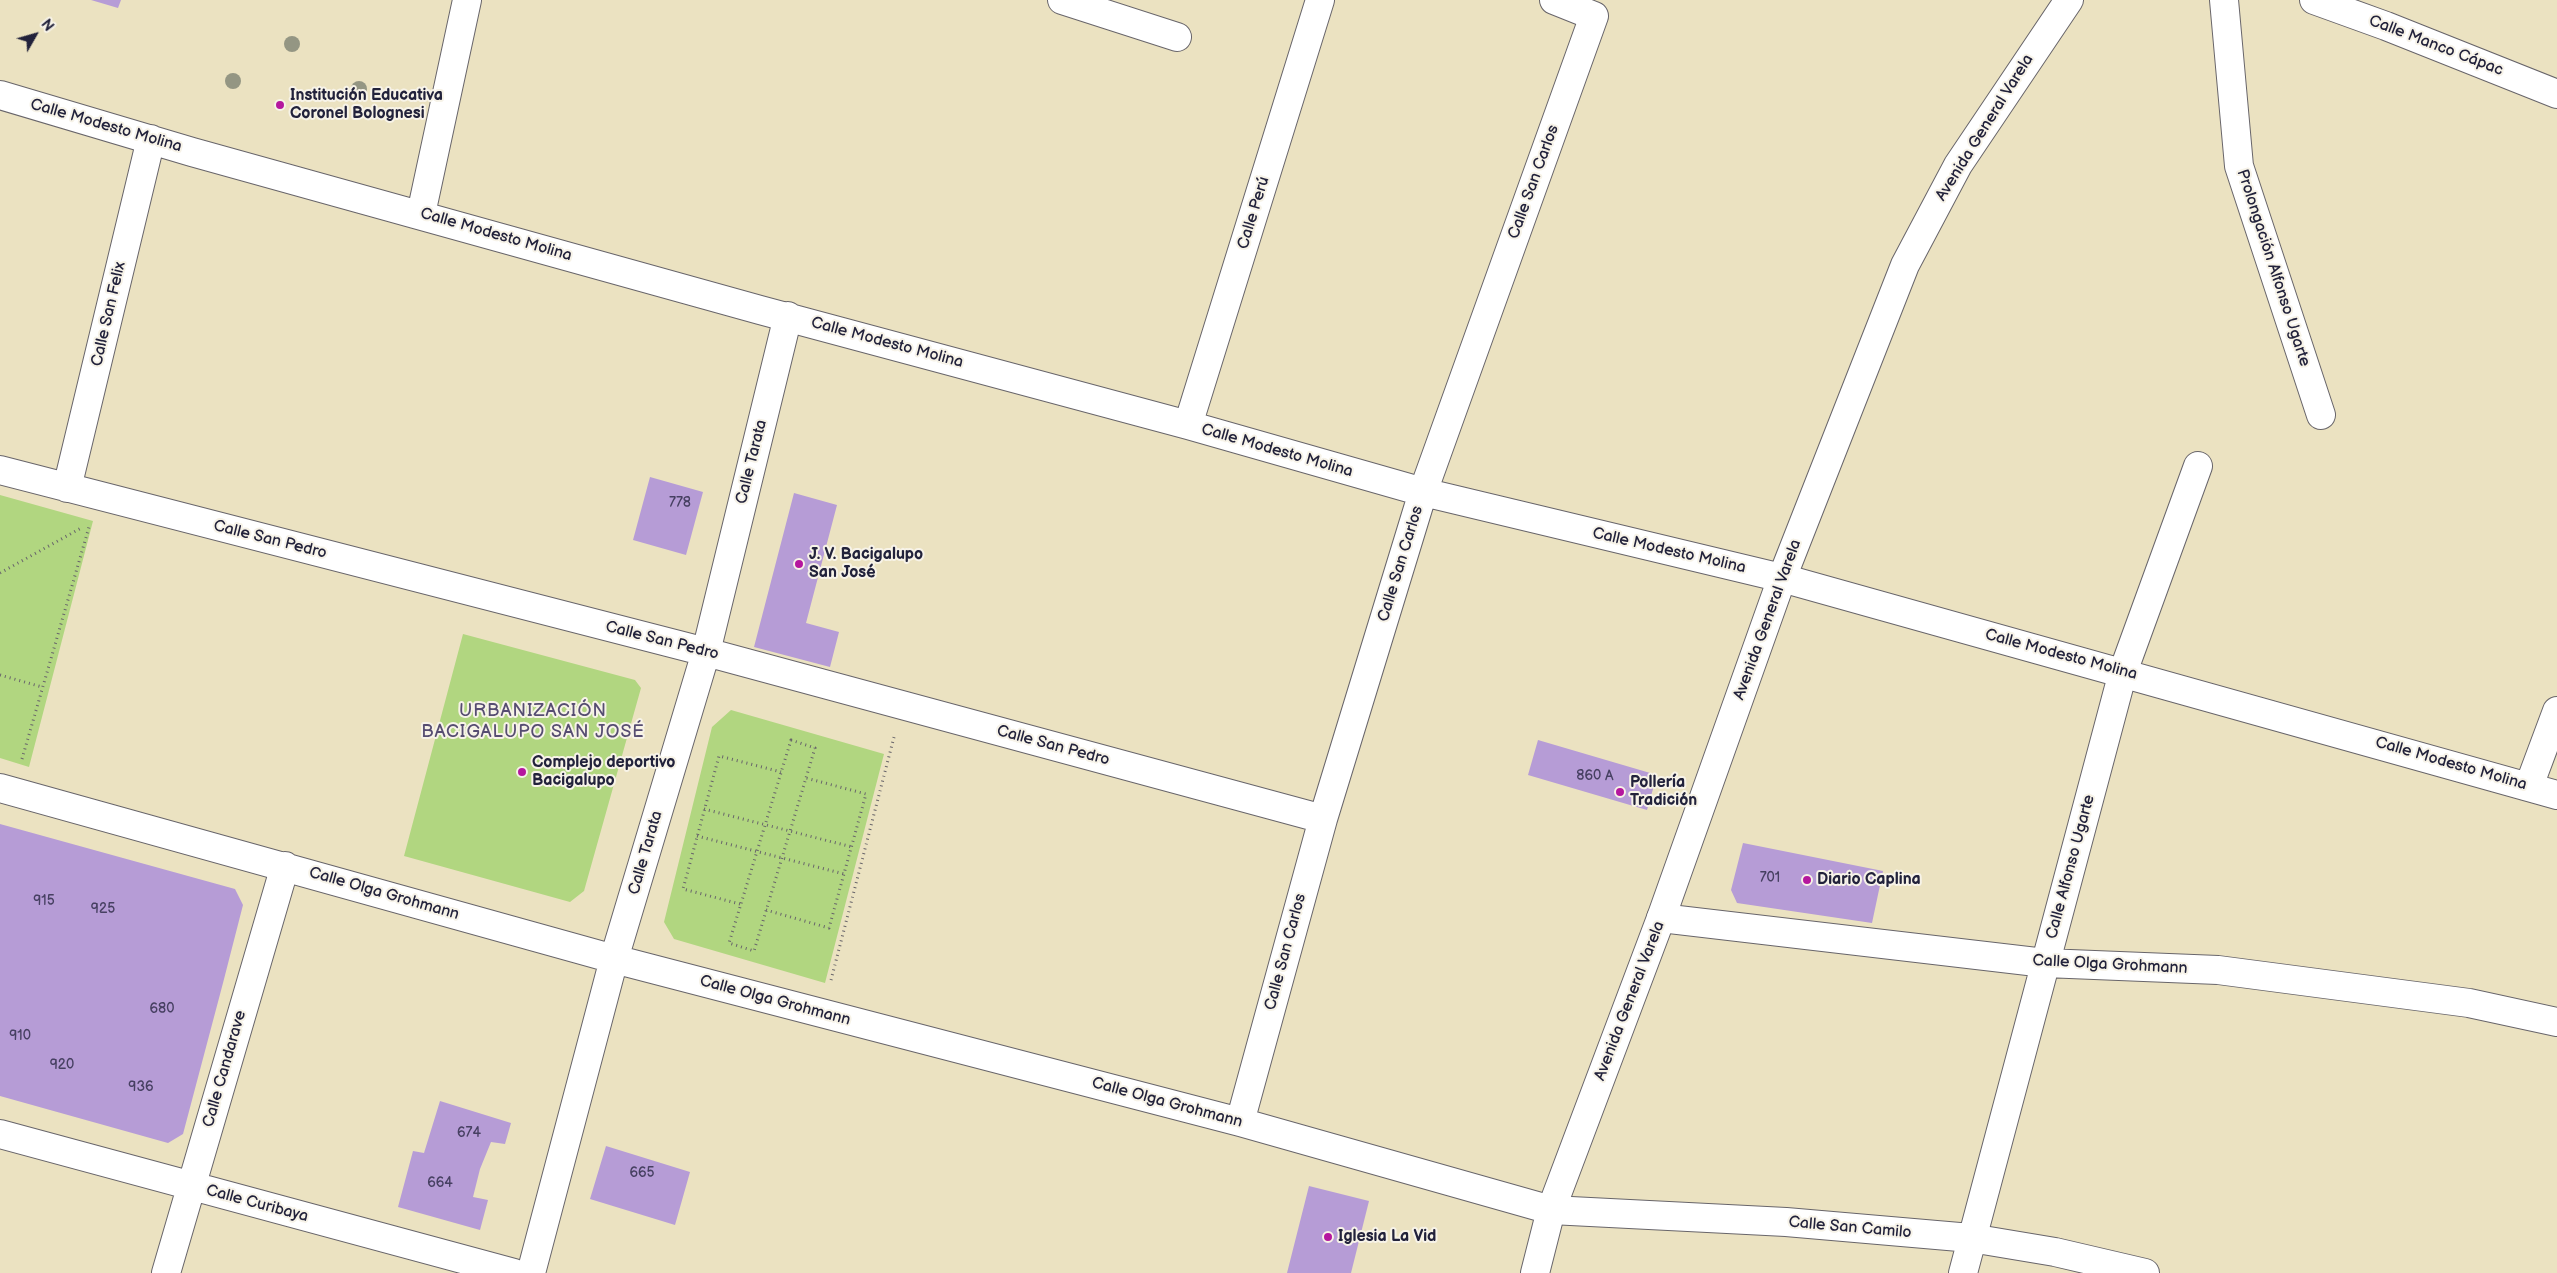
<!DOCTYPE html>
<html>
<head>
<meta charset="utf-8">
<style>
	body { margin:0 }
	#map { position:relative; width:2557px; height:1273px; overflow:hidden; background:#ebe2c1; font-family:"Balsamiq Sans",sans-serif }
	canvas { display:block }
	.north { position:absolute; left:10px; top:10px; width:50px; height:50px; -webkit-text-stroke:4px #f7f3e8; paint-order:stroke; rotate:52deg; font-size:14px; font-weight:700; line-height:20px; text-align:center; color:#22223b }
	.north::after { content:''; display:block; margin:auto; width:18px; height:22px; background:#22223b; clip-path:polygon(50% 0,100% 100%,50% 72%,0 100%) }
</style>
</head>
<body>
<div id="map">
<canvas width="2557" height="1273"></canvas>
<div class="north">N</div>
</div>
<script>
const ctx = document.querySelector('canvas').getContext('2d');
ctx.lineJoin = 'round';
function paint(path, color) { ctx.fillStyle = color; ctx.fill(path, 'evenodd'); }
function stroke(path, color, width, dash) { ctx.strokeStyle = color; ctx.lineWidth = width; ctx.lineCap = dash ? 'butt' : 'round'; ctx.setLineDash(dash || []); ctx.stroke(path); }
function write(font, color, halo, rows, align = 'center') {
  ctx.font = font + ' "Balsamiq Sans",sans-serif'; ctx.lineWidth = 4; ctx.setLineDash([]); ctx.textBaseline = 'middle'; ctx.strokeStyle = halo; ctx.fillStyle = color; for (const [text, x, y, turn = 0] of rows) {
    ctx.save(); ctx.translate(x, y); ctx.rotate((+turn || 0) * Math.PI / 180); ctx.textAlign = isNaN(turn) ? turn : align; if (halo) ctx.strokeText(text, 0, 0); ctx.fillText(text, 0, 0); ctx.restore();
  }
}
paint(new Path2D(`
	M0 495 93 521 29 767 0 758Z
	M463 634 635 680 641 688 584 891 570 902 404 856Z
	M731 710 884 754 825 983 674 939 664 922 712 727Z`), '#b1d680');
paint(new Path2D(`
	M91 0H121L118 8Z
	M650 477 703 492 686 555 633 540Z
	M794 493 837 505 806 623 839 632 830 667 754 647Z
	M1538 740 1657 775 1647 810 1528 775Z
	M0 824 235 889 243 905 223 983 183 1134 168 1143 0 1096Z
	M1743 843 1883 871 1872 923 1737 903 1731 890Z
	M440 1101 511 1123 505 1144 491 1142 480 1169 473 1197 488 1200 480 1230 398 1207 413 1151 424 1153Z
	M606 1146 690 1172 675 1225 590 1199Z
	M1309 1186 1369 1201 1351 1273H1287Z`), '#b69cd6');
const minor = new Path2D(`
	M1062 0 1177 37
	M2224 0 2239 166 2321 415
	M2314 0 2386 26 2557 94
	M0 95 192 152 760 310 1188 425 1423 492 1782 578 2557 795
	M421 214 467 0
	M1188 425 1320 0
	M0 470 706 652 1323 819
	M67 488 151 139
	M2529 786 2557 711
	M0 788 614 959 1240 1122 1551 1210 1786 1222 1971 1238 2055 1252 2145 1273
	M1661 918 2045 963 2218 970 2469 1003 2557 1022
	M1240 1122 1323 819 1423 492 1594 16 1554 0
	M0 1134 514 1273
	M166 1273 285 866
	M531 1273 614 959 706 652 788 316
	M1963 1273 2123 672 2198 466`);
const tertiary = new Path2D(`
	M1535 1273 1551 1210 1661 918 1782 578 1905 265 1958 165 2069 0`);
stroke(minor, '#68656a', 30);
stroke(tertiary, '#68656a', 30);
stroke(new Path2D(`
	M0 573 83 527
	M0 675 42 687
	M791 740 815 748 754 951 729 943Z
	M22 759 89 527
	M704 809 852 847
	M697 836 844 874
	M740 904 683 889 719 756 781 772
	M766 910 829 928 866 794 806 778
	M831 980 894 737`), '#68656a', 3, [1, 4]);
stroke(minor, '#fff', 28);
stroke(tertiary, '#fff', 28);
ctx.fillStyle = '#949683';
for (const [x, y] of [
	[292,44],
	[233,81],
	[359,89]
]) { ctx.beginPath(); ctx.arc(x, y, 8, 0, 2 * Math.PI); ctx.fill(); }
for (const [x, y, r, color] of [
	[280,105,5,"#b5179e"],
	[799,564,5,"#b5179e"],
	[522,772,5,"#b5179e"],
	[1620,792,5,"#b5179e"],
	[1807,880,5,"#b5179e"],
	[1328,1237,5,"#b5179e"]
]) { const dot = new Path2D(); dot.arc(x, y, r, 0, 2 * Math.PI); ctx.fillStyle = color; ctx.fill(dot); stroke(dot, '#f7f3e8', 2); }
write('14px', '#474062', null, [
	["778",680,503],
	["860 A",1595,776],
	["701",1770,878],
	["915",44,901],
	["925",103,909],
	["680",162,1009],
	["910",20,1036],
	["920",62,1065],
	["936",141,1087],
	["674",469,1133],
	["665",642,1173],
	["664",440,1183]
]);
write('16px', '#22223b', '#f7f3e8', [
	["Calle Manco Cápac",2436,46,21],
	["Calle Modesto Molina",106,126,16],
	["Avenida General Varela",1985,128,-58],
	["Calle San Carlos",1534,182,-70],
	["Calle Perú",1254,213,-73],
	["Calle Modesto Molina",496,235,16],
	["Prolongación Alfonso Ugarte",2273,268,72],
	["Calle San Felix",109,314,-77],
	["Calle Modesto Molina",887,343,15],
	["Calle Modesto Molina",1277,451,16],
	["Calle Tarata",752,462,-76],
	["Calle San Pedro",270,540,14],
	["Calle Modesto Molina",1669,551,13],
	["Calle San Carlos",1401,564,-73],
	["Avenida General Varela",1768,620,-70],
	["Calle San Pedro",662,641,14],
	["Calle Modesto Molina",2061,655,15],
	["Calle San Pedro",1053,746,15],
	["Calle Modesto Molina",2451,764,16],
	["Calle Tarata",646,853,-74],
	["Calle Alfonso Ugarte",2071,867,-75],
	["Calle Olga Grohmann",384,894,16],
	["Calle San Carlos",1286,952,-75],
	["Calle Olga Grohmann",2110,965,3],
	["Calle Olga Grohmann",775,1001,15],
	["Avenida General Varela",1630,1001,-69],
	["Calle Candarave",225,1069,-74],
	["Calle Olga Grohmann",1167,1103,15],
	["Calle Curibaya",257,1204,15],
	["Calle San Camilo",1850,1228,5]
]);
write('bold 16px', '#22223b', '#f7f3e8', [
	["Institución Educativa",290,96],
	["Coronel Bolognesi",290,114],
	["J. V. Bacigalupo",809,555],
	["San José",809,573],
	["Complejo deportivo",532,763],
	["Bacigalupo",532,781],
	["Pollería",1630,783],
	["Tradición",1630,801],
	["Diario Caplina",1817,880],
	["Iglesia La Vid",1338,1237]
], 'left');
ctx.letterSpacing = '1px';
write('18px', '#564d71', '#f7f3e8', [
	["URBANIZACIÓN",533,711],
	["BACIGALUPO SAN JOSÉ",533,732]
]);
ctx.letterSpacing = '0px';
</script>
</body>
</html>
